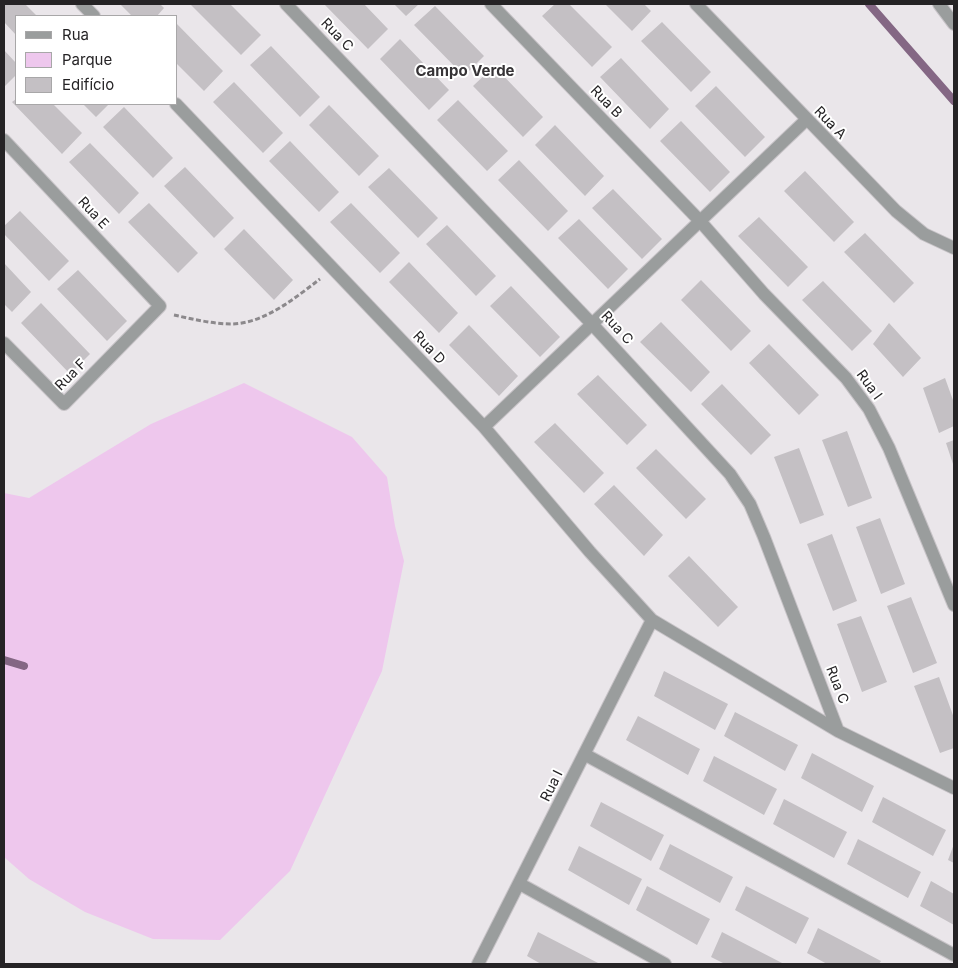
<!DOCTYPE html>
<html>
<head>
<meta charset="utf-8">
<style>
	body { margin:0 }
	#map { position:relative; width:958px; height:968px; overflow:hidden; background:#eae6ea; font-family:Inter,sans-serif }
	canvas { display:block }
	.frame { position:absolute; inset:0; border:5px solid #252325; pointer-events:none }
	.legend { position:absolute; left:15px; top:15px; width:162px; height:90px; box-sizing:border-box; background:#fff; border:1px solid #a8a7a8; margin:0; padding:6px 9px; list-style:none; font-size:15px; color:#252325 }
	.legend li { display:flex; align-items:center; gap:10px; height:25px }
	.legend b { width:25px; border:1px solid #a8a7a8 }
</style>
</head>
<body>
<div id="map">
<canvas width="958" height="968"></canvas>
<div class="frame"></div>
<ul class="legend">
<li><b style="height:6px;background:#9a9d9d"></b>Rua</li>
<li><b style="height:14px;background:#eec7ed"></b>Parque</li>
<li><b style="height:14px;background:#c4c0c4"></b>Edifício</li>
</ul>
</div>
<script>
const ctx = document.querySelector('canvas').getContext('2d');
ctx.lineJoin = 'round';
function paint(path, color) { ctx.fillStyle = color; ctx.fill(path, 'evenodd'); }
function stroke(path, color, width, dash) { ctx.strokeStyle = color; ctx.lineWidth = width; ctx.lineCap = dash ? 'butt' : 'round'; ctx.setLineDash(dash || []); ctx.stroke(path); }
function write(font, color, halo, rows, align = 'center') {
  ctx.font = font + ' Inter,sans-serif'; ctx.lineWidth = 4; ctx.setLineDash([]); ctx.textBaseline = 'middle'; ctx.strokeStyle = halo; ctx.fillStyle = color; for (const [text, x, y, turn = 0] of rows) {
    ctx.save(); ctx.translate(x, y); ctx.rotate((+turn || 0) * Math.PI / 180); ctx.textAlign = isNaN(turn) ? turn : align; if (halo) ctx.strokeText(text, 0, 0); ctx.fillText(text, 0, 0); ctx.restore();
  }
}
paint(new Path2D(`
	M244 383 352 437 387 477 395 526 404 561 382 671 290 871 220 940 153 939 85 912 29 879 4 857V493L29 498 151 424Z`), '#eec7ed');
stroke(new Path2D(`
	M869 4 954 101
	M4 660 24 666`), '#846784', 8);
paint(new Path2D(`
	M4 4H25L37 16H16V35L4 22Z
	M120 4H160L164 8 157 16H132Z
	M190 4H230L261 35 241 55Z
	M324 4H364L388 29 368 49Z
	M394 4H419L406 16Z
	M555 4H569L612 47 592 67 542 16Z
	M605 4H644L651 11 632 31Z
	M435 6 484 56 464 76 414 25Z
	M662 22 711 72 691 92 641 41Z
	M176 23 223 71 204 91 176 63Z
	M400 39 449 90 429 110 380 59Z
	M271 46 320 97 300 117 250 65Z
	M4 50 16 63V75L4 87Z
	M621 58 669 109 650 129 600 77Z
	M494 66 543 117 523 137 473 86Z
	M234 82 283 133 263 153 213 102Z
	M716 86 765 137 745 157 695 106Z
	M16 99V104H53L82 133 62 154 12 102Z
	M458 100 508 151 487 171 437 120Z
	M83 104H109L96 117Z
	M329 105 379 156 359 176 309 125Z
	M124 107 173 158 153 178 103 127Z
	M681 121 730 172 710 192 660 141Z
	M555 125 604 176 585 196 535 145Z
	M290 141 339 192 319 212 269 161Z
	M90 143 139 193 119 214 69 162Z
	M519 160 568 211 548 231 498 180Z
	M185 167 234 218 214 238 164 186Z
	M389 168 438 218 418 238 368 187Z
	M805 171 854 222 834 242 784 191Z
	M613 189 662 239 642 259 592 208Z
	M149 203 198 253 178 273 128 222Z
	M351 203 400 253 380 273 330 222Z
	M20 211 69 261 49 281 4 234V226Z
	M759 217 808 267 788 287 738 236Z
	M579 219 628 269 608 289 558 238Z
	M447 225 496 276 476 296 426 244Z
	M244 229 293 280 274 300 224 249Z
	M865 233 914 283 894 303 844 252Z
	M409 262 458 313 439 333 389 282Z
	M4 263 31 292 12 312 4 304Z
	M78 270 127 321 107 341 57 289Z
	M701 280 751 331 731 351 681 300Z
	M823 281 872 331 852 351 802 300Z
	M511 286 560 337 540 357 490 306Z
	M41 303 90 354 70 374 21 323Z
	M661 322 710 372 691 392 640 342Z
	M889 323 921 358 903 377 873 344Z
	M469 325 518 376 499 396 449 345Z
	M769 344 819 395 799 415 749 363Z
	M598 375 647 425 627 445 577 394Z
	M945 378 954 403V426L939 433 923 388Z
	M722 384 771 435 751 455 701 404Z
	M555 423 604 473 584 493 534 442Z
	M847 431 872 498 848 507 822 440Z
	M954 440V467L946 443Z
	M799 448 824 515 800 524 774 457Z
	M656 449 706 499 686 519 636 468Z
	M614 485 663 535 644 556 594 504Z
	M880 518 905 584 881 594 856 527Z
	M832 534 857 601 833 611 807 544Z
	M689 556 738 607 718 627 668 576Z
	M911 597 937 663 913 673 887 606Z
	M861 616 887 682 862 692 837 624Z
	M664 671 728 704 715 730 654 696Z
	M939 677 954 718V748L940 753 914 686Z
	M735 712 798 745 785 771 724 736Z
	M638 716 700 749 688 775 626 740Z
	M812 753 874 786 862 812 801 778Z
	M714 756 777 789 764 815 703 781Z
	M883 797 946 830 933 856 872 822Z
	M784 799 847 832 834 858 773 824Z
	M601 802 664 835 651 861 590 826Z
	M858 839 921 872 908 898 847 864Z
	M670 844 733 877 720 903 659 869Z
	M954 844V863L948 860Z
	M579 846 642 879 629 905 568 870Z
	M931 881 954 894V925L920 906Z
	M647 886 710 919 697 945 636 910Z
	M746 886 809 918 796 944 735 910Z
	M818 928 881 961 879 964H827L807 953Z
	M538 932 600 964H541L527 956Z
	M722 932 784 964H725L711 957Z`), '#c4c0c4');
const minor = new Path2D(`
	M82 4 94 16
	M286 4 592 324 730 474 750 504 764 537 838 731
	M491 4 700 221 764 294 846 378 869 409 889 448 954 605
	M696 4 896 211 924 234 954 248
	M176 104 484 427 590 552 652 620 838 731 954 788
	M4 140 160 306 64 404 4 343
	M484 427 806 120
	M584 754 954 955
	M520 884 665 964
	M478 964 652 620`);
const tertiary = new Path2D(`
	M939 4 954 24`);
stroke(minor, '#c7c3c7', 14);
stroke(tertiary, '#c7c3c7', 14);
stroke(new Path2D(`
	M174 315C192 319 213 324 232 324 265 323 295 298 320 279`), '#8c898c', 3, [5, 2.5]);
stroke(minor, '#9a9d9d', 12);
stroke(tertiary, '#9a9d9d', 12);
write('14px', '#252325', '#fff', [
	["Rua C",337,35,46],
	["Rua B",606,102,46],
	["Rua A",830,123,46],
	["Rua E",93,213,47],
	["Rua C",617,328,47],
	["Rua D",429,348,46],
	["Rua F",71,375,-45],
	["Rua I",869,385,54],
	["Rua C",837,685,69],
	["Rua I",552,786,-64]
]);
write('bold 15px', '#363336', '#fff', [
	["Campo Verde",465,71]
]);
</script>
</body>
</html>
